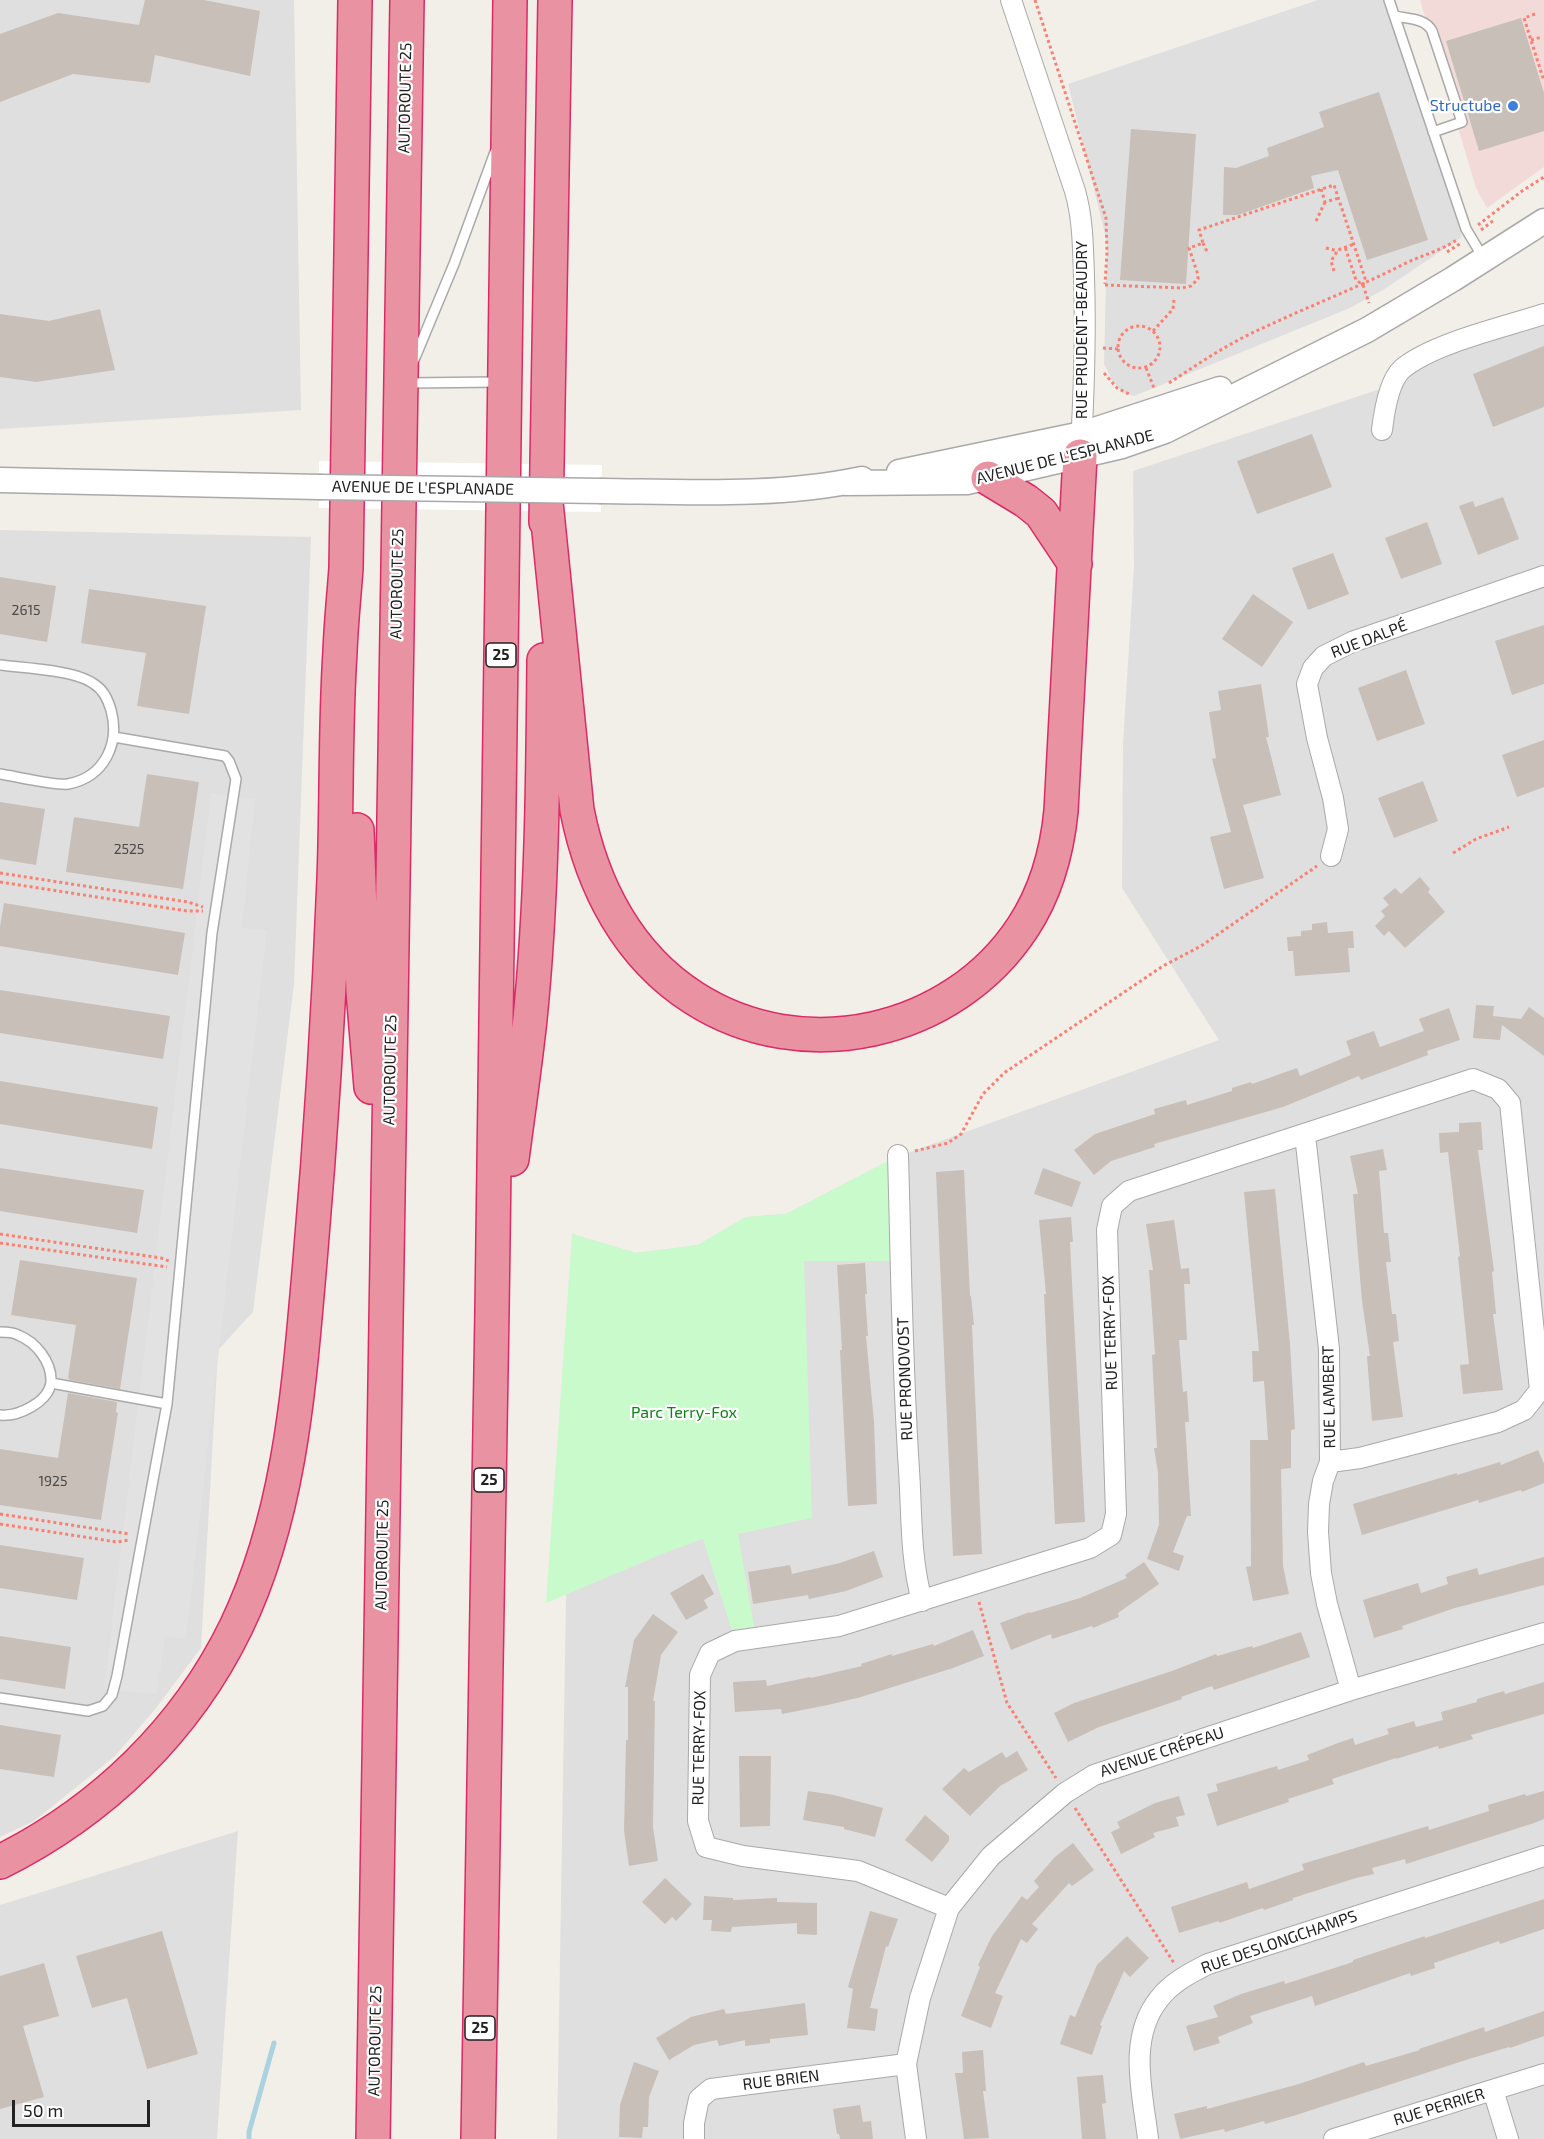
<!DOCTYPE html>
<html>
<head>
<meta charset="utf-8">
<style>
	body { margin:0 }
	#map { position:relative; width:1544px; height:2139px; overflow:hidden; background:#f2efe9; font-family:"Exo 2",sans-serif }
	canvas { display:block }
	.scale { position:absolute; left:12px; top:2100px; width:138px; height:27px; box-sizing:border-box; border:3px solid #222; border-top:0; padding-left:8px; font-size:18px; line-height:21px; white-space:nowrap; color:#222; -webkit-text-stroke:4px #fff; paint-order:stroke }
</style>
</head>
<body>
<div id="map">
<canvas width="1544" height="2139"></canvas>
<div class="scale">50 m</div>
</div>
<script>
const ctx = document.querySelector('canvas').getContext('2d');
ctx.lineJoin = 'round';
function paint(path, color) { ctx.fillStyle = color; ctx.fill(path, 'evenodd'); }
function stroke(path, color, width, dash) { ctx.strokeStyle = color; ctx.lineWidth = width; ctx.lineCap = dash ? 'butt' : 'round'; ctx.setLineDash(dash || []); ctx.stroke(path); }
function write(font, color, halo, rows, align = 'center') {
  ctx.font = font + ' "Exo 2",sans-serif'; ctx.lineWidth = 4.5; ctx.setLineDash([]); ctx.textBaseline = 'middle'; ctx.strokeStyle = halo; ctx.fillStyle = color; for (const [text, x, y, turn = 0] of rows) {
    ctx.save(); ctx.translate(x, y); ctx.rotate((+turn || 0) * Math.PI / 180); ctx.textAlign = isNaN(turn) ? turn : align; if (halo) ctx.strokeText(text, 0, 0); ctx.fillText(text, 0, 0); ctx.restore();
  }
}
paint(new Path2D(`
	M0 0H294L301 410 0 429Z
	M1318 0H1388L1462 237 1383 290 1350 308 1134 396 1123 393 1112 380 1104 364 1107 242 1068 84Z
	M1544 321V2139H557L572 1234 636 1253 698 1245 746 1217 786 1214 894 1158 1219 1040 1122 888 1123 744 1134 566 1133 471 1377 390 1454 353Z
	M0 530 311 537 294 984 253 1312 218 1350 201 1648 156 1708 115 1756 34 1821 0 1837Z
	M238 1831 217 2139H0V1905Z`), '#e0dfdf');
paint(new Path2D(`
	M1420 0H1544V167L1487 208 1476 188Z`), '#f2dad9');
paint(new Path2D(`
	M894 1158 904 1261H804L812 1518 738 1534 755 1631H732L703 1539 667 1552 546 1603 572 1234 636 1253 698 1245 746 1217 786 1214Z`), '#c8facc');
paint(new Path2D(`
	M211 793 255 799 242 928 267 930 186 1639 165 1637 157 1694 104 1690Z`), '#e2e2e2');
paint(new Path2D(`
	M319 461 602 465 601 512 319 508Z`), '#fff');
stroke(new Path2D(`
	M249 2139V2132L274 2043`), '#aad3df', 5);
paint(new Path2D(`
	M145 0H204L260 11 250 76 155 55 150 83 73 74 0 102V34L58 13 139 25Z
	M1521 18 1544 93V131L1479 151 1446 41Z
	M1379 92 1428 240 1367 260 1338 170 1311 176 1314 188 1238 215H1223L1224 167 1236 168 1269 156 1267 148 1324 127 1319 112Z
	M1131 129 1196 134 1186 284 1120 280Z
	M100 309 115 370 36 382 0 377V314L49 321Z
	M1544 346V407L1493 427 1473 374Z
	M1312 434 1332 487 1257 514 1237 461Z
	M1503 497 1519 539 1478 555 1459 506 1473 501 1475 507Z
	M1427 522 1442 564 1401 579 1385 538Z
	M1333 553 1349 594 1308 610 1292 568Z
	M0 577 56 586 47 642 0 634Z
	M89 589 206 606 189 714 137 706 146 653 81 643Z
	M1253 594 1293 622 1262 667 1222 639Z
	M1544 625V684L1512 695 1495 641Z
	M1406 670 1425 724 1377 741 1358 688Z
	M1261 684 1269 737H1266L1281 795 1243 805 1264 878 1224 889 1210 837 1231 832 1212 759 1216 758 1209 712 1221 710 1218 691Z
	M1544 740V787L1517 797 1502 755Z
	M147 774 199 782 183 889 66 872 74 817 139 827Z
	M1423 781 1438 821 1394 838 1378 798Z
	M0 802 45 809 36 865 0 859Z
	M1420 877 1430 889 1428 892 1445 912 1405 948 1389 931 1384 936 1375 926 1385 916 1381 911 1389 905 1383 898 1395 888 1401 894Z
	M4 903 185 933 178 975 0 946V927Z
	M1327 922 1328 933 1353 931 1354 948H1348L1350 972 1295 976 1293 951H1288L1287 937 1301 936V931L1312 930V924Z
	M0 990 170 1016 163 1059 0 1033Z
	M1476 1005 1494 1006 1493 1016 1521 1019 1529 1007 1544 1018V1056L1502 1025 1500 1040 1473 1038Z
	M1449 1008 1460 1040 1427 1051 1428 1055 1361 1080 1359 1076 1283 1107 1154 1144 1155 1147 1111 1161 1094 1175 1074 1150 1095 1134 1155 1114 1154 1109 1186 1100 1187 1105 1232 1091V1088L1251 1082 1252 1084 1297 1068 1300 1076 1351 1055 1346 1041 1374 1031 1380 1047 1424 1031 1419 1019Z
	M0 1081 158 1107 152 1149 0 1124Z
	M1481 1122 1483 1150H1478L1494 1271 1492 1272 1496 1314H1493L1503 1390 1463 1394 1460 1365 1469 1364 1458 1257 1460 1256 1448 1152 1440 1153 1439 1133 1459 1132V1123Z
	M1383 1149 1387 1170 1379 1171 1384 1233H1388L1391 1262H1386L1392 1314H1396L1399 1341 1393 1342 1403 1417 1372 1421 1367 1356H1370L1362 1301 1353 1194H1358L1350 1156Z
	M0 1168 144 1190 137 1233 0 1211Z
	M1043 1168 1081 1182 1072 1207 1034 1194Z
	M964 1170 970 1296H971L974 1325H972L982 1554 953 1556 936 1172Z
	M1275 1189 1290 1344 1295 1429 1291 1430V1468L1281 1469 1283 1566 1289 1594 1253 1601 1246 1567 1251 1566 1250 1440H1268L1264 1381 1253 1382 1252 1351H1259L1244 1192Z
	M1071 1217 1073 1242H1070L1072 1283 1085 1522 1055 1524 1044 1294H1046L1039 1220Z
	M1174 1220 1181 1269 1189 1268 1190 1284H1184L1187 1340H1179L1183 1392 1187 1391 1189 1422H1185L1191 1516H1187L1173 1552 1184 1556 1179 1571 1147 1559 1159 1525 1158 1473 1154 1448H1157L1152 1355 1155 1354 1149 1270H1153L1146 1224Z
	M20 1260 137 1278 120 1389 70 1380 68 1378 76 1325 11 1315Z
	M865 1263 867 1294H865L868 1336H866L874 1422 877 1504 848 1506 840 1350H842L837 1265Z
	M68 1393 117 1402 116 1412 118 1413 101 1520 0 1505V1449L58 1458Z
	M1538 1450 1544 1464V1483L1522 1492 1521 1490 1479 1503 1478 1500 1362 1535 1353 1504 1457 1473V1475L1500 1462 1501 1465Z
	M0 1545 84 1558 77 1600 0 1588Z
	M874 1551 883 1577 846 1591 809 1599 808 1595 753 1604 748 1572 790 1565 792 1574 840 1563Z
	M1544 1557V1585L1455 1608 1402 1626 1403 1629 1374 1638 1363 1600 1418 1583 1421 1593 1448 1584 1446 1577 1477 1568 1479 1575Z
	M1144 1562 1159 1584 1118 1613 1119 1617 1093 1628 1092 1626 1052 1639 1051 1634 1011 1650 1000 1623 1030 1612V1613L1080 1598 1127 1578 1125 1575Z
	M703 1574 714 1594 704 1600 708 1608 686 1620 670 1593Z
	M653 1614 678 1632 661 1655 653 1701H655L653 1827 658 1861 629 1866 624 1831 626 1740H628V1687H625L634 1640Z
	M973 1630 984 1656 953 1668 861 1697 828 1705 782 1714 781 1709 735 1712 733 1682 766 1680 767 1686 810 1677 811 1678 862 1666 861 1664 892 1654V1656L933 1644 934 1646Z
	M1301 1632 1310 1657 1214 1690 1212 1686 1181 1697 1182 1699 1099 1727 1068 1742 1054 1713 1074 1703 1172 1671 1216 1654 1217 1656 1252 1646 1253 1648Z
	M0 1636 71 1647 65 1689 0 1679Z
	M1544 1682V1714L1471 1735 1473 1739 1439 1749 1438 1746 1396 1759V1758L1332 1779 1334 1784 1288 1799 1289 1802 1217 1826 1207 1794 1218 1791 1216 1784 1277 1766 1278 1770 1309 1760 1307 1755 1338 1743 1353 1738 1355 1745 1389 1734 1387 1729 1414 1721 1416 1727 1443 1720 1441 1712 1477 1702V1699L1504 1691 1505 1694Z
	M0 1725 61 1735 54 1777 0 1769Z
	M1017 1751 1028 1770 1000 1786 970 1816 942 1789 964 1768 969 1772 1002 1752 1006 1758Z
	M739 1756H771L770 1826 740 1827Z
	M808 1791 834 1795 883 1808 875 1837 844 1829V1827L803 1820Z
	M1544 1791V1819L1534 1823 1406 1864 1405 1859 1372 1868 1374 1874 1356 1878 1293 1898V1900L1264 1910 1263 1908 1219 1923V1921L1179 1933 1171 1907 1247 1882 1249 1889 1304 1870 1302 1864 1428 1826 1429 1830 1489 1811 1488 1805 1525 1794 1526 1796Z
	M1179 1796 1185 1815 1176 1817 1179 1826 1153 1833 1155 1837 1121 1854 1111 1832 1120 1828 1117 1822 1155 1803Z
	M925 1815 949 1836V1841L932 1862 905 1840Z
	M1073 1843 1094 1870 1072 1886 1069 1883 1032 1924 1038 1929 1027 1943 1021 1939 995 1993 1003 1996 991 2028 961 2016 980 1967 978 1965 992 1936 1022 1896 1027 1900 1039 1887 1034 1881 1055 1857Z
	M665 1878 692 1904 676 1921 672 1917 665 1924 642 1902Z
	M704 1896 733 1898V1900L777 1898V1902L817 1903V1935L797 1934V1923L732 1927 731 1932 711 1931 712 1920H703Z
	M1544 1899V1929L1500 1944 1499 1941 1434 1963 1435 1968 1411 1976 1410 1973 1315 2006 1312 1996 1250 2016 1253 2023 1218 2037 1220 2043 1194 2051 1186 2026 1218 2017 1213 2006 1241 1994 1284 1981 1285 1984 1353 1962V1960L1425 1936V1938Z
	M870 1911 898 1919 888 1947 886 1946 870 2008 878 2009 875 2031 847 2028 853 1989 848 1987Z
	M162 1931 198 2054 147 2069 127 1998 92 2008 76 1956Z
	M1127 1936 1149 1958 1130 1977 1124 1971 1100 2025 1102 2026 1092 2055 1060 2044 1070 2015 1075 2017 1097 1965Z
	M44 1963 59 2016 23 2026 44 2097 0 2109V1976Z
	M805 2003 808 2035 770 2039V2043L745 2046V2040L719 2046 717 2040 694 2045 669 2060 656 2038 691 2017 724 2009 726 2014Z
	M1544 2011V2036L1510 2048 1509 2047 1466 2060 1293 2116 1265 2124 1264 2121 1225 2132 1224 2129 1180 2139 1174 2114 1207 2106V2109L1299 2084 1364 2062 1366 2066 1420 2050 1419 2049 1484 2027 1485 2032Z
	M983 2050 986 2091H983L989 2138 964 2139 955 2073H963L962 2052Z
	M634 2062 659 2071 649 2097 648 2127H643L642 2138 619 2137 620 2105Z
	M1103 2075 1106 2103 1102 2104 1106 2139H1082L1077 2077Z
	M860 2105 863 2122 871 2121 873 2139H840L839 2134H837L833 2109Z`), '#c7bfb8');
const service = new Path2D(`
	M1389 0 1466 229 1484 259
	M1395 16C1408 19 1425 18 1432 31L1462 122 1433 132
	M414 360 454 264 495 152
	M408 383 499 382
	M0 665C24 668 76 670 94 684 104 690 108 700 111 710 120 743 105 777 68 784 57 786 14 776 0 774
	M0 1332C6 1332 13 1332 18 1335 36 1342 52 1362 51 1382 49 1402 18 1417 0 1415
	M51 1383 167 1404
	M0 1698 88 1711 103 1706 112 1695 117 1676 167 1404 212 933 236 779 229 761 225 756 114 737`);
const minor = new Path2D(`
	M1011 0 1075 191C1083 219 1083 248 1084 277 1086 334 1084 390 1081 447
	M1382 430C1384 413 1389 381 1402 369 1433 343 1505 327 1544 314
	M1331 856 1338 829 1333 798 1317 738 1307 684 1313 668 1324 656 1352 642 1544 576
	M1305 1135 1329 1349 1330 1462 1323 1481 1319 1504 1318 1532 1321 1573 1327 1604 1351 1690
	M898 1155C901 1260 902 1365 909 1470 912 1515 910 1557 922 1601
	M949 1908 858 1871 743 1856 706 1847 698 1821 700 1675 710 1653 735 1641 839 1626 1090 1548 1111 1535 1116 1514 1107 1230 1112 1206 1129 1191 1473 1079 1498 1089 1510 1103 1540 1390 1524 1410 1498 1422 1360 1458 1330 1462
	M1493 2090 1508 2139
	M694 2139V2123L699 2099 711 2089 906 2064
	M916 2139 906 2064 920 1998 949 1908 991 1856 1065 1793 1094 1775 1351 1690 1544 1633
	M1148 2139C1143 2094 1127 2039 1159 1999 1171 1983 1190 1973 1208 1964L1544 1856
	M1334 2139 1544 2074`);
const tertiary = new Path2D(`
	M899 472 1082 434 1220 389
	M0 480 319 487
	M846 483 967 482 1122 446 1165 431 1367 330 1453 279 1544 221
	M602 491C688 492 777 497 862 479`);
const motorway = new Path2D(`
	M988 478 1026 501 1041 513 1075 564
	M546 502 577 810C592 886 628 956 694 998 803 1068 953 1034 1023 927 1046 892 1057 852 1061 811L1080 456
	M546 522 555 0
	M357 830 363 991 371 1087
	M512 1159C518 1113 525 1066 530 1019 542 900 543 780 544 660
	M0 1862C102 1811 186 1730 236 1627 291 1513 299 1385 310 1261 321 1134 329 1006 334 879 337 804 335 728 340 652 341 624 344 596 346 568L355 0
	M373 2139 407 0
	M478 2139 492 1310 510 0`);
stroke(service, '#a9a9a9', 12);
stroke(minor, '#a9a9a9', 22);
stroke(tertiary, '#a9a9a9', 27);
stroke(motorway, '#dc2a67', 36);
stroke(new Path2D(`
	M1035 0 1106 218 1107 252 1105 284
	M1535 14 1524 18 1544 81
	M1531 40 1542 37
	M1321 189 1325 202 1339 198
	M1316 221 1325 202
	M1478 225 1522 191 1544 177
	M1481 230 1494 220
	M1203 243 1208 254
	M1326 248 1338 251
	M1447 252 1461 243
	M1334 271 1331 261 1338 250 1354 244
	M1105 285 1182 288 1191 286 1198 279V275L1189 248 1203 243 1199 230 1334 185 1365 278 1363 285 1356 280 1345 247
	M1363 285 1369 303
	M1118 347a21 21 0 1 1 42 0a21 21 0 1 1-42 0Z
	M1153 331 1173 309 1174 300
	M1103 348 1118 349
	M1146 368 1154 388
	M1104 373 1117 388 1131 395
	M1169 383C1195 366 1220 349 1248 335 1299 310 1353 290 1404 264 1422 255 1441 251 1458 239
	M1453 853 1476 839 1509 827
	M0 873 188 902 203 907
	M0 882 187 911H203
	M915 1151 948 1143 961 1134 983 1094 1004 1073 1163 966 1201 946 1317 866
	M0 1234 161 1258 169 1261
	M0 1243 167 1267
	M0 1514 129 1534
	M0 1524 117 1542 129 1540
	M979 1602 1007 1703 1056 1778
	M1075 1808 1174 1963`), '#fa8072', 3, [3, 3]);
stroke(service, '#fff', 9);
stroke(minor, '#fff', 20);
stroke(tertiary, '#fff', 24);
stroke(motorway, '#e892a2', 33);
const tertiaryBridge = new Path2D(`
	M319 487 602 491`);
stroke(tertiaryBridge, '#a9a9a9', 27, []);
stroke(tertiaryBridge, '#fff', 24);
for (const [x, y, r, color] of [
	[1513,106,6,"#3f7fe0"]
]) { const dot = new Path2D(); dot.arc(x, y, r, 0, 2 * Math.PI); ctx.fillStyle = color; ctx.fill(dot); stroke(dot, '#fff', 2); }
write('14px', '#4b4948', null, [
	["2615",26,610],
	["2525",129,849],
	["1925",53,1481]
]);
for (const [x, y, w] of [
	[501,655,30],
	[489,1480,30],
	[480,2028,30]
]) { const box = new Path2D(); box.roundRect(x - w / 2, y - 12, w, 24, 4.5); ctx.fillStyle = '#fff'; ctx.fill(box); stroke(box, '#222', 1.5); }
write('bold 15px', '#222', null, [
	["25",501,655],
	["25",489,1480],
	["25",480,2028]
]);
write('16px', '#222', '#fff', [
	["AUTOROUTE 25",405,98,-89],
	["RUE PRUDENT-BEAUDRY",1082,330,-90],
	["AVENUE DE L'ESPLANADE",1065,457,-14],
	["AVENUE DE L'ESPLANADE",423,488,1],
	["AUTOROUTE 25",397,584,-89],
	["RUE DALPÉ",1369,639,-21],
	["AUTOROUTE 25",390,1070,-89],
	["RUE TERRY-FOX",1110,1333,-92],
	["RUE PRONOVOST",905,1379,-92],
	["RUE LAMBERT",1329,1397,-91],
	["AUTOROUTE 25",382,1555,-89],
	["RUE TERRY-FOX",699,1748,-89],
	["AVENUE CRÉPEAU",1162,1752,-18],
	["RUE DESLONGCHAMPS",1279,1942,-19],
	["AUTOROUTE 25",375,2041,-89],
	["RUE BRIEN",781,2080,-7],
	["RUE PERRIER",1439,2107,-17]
]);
write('16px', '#366cbe', '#fff', [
	["Structube",1501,106]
], 'right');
write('16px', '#0c8416', '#fff', [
	["Parc Terry-Fox",684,1413]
]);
</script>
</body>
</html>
